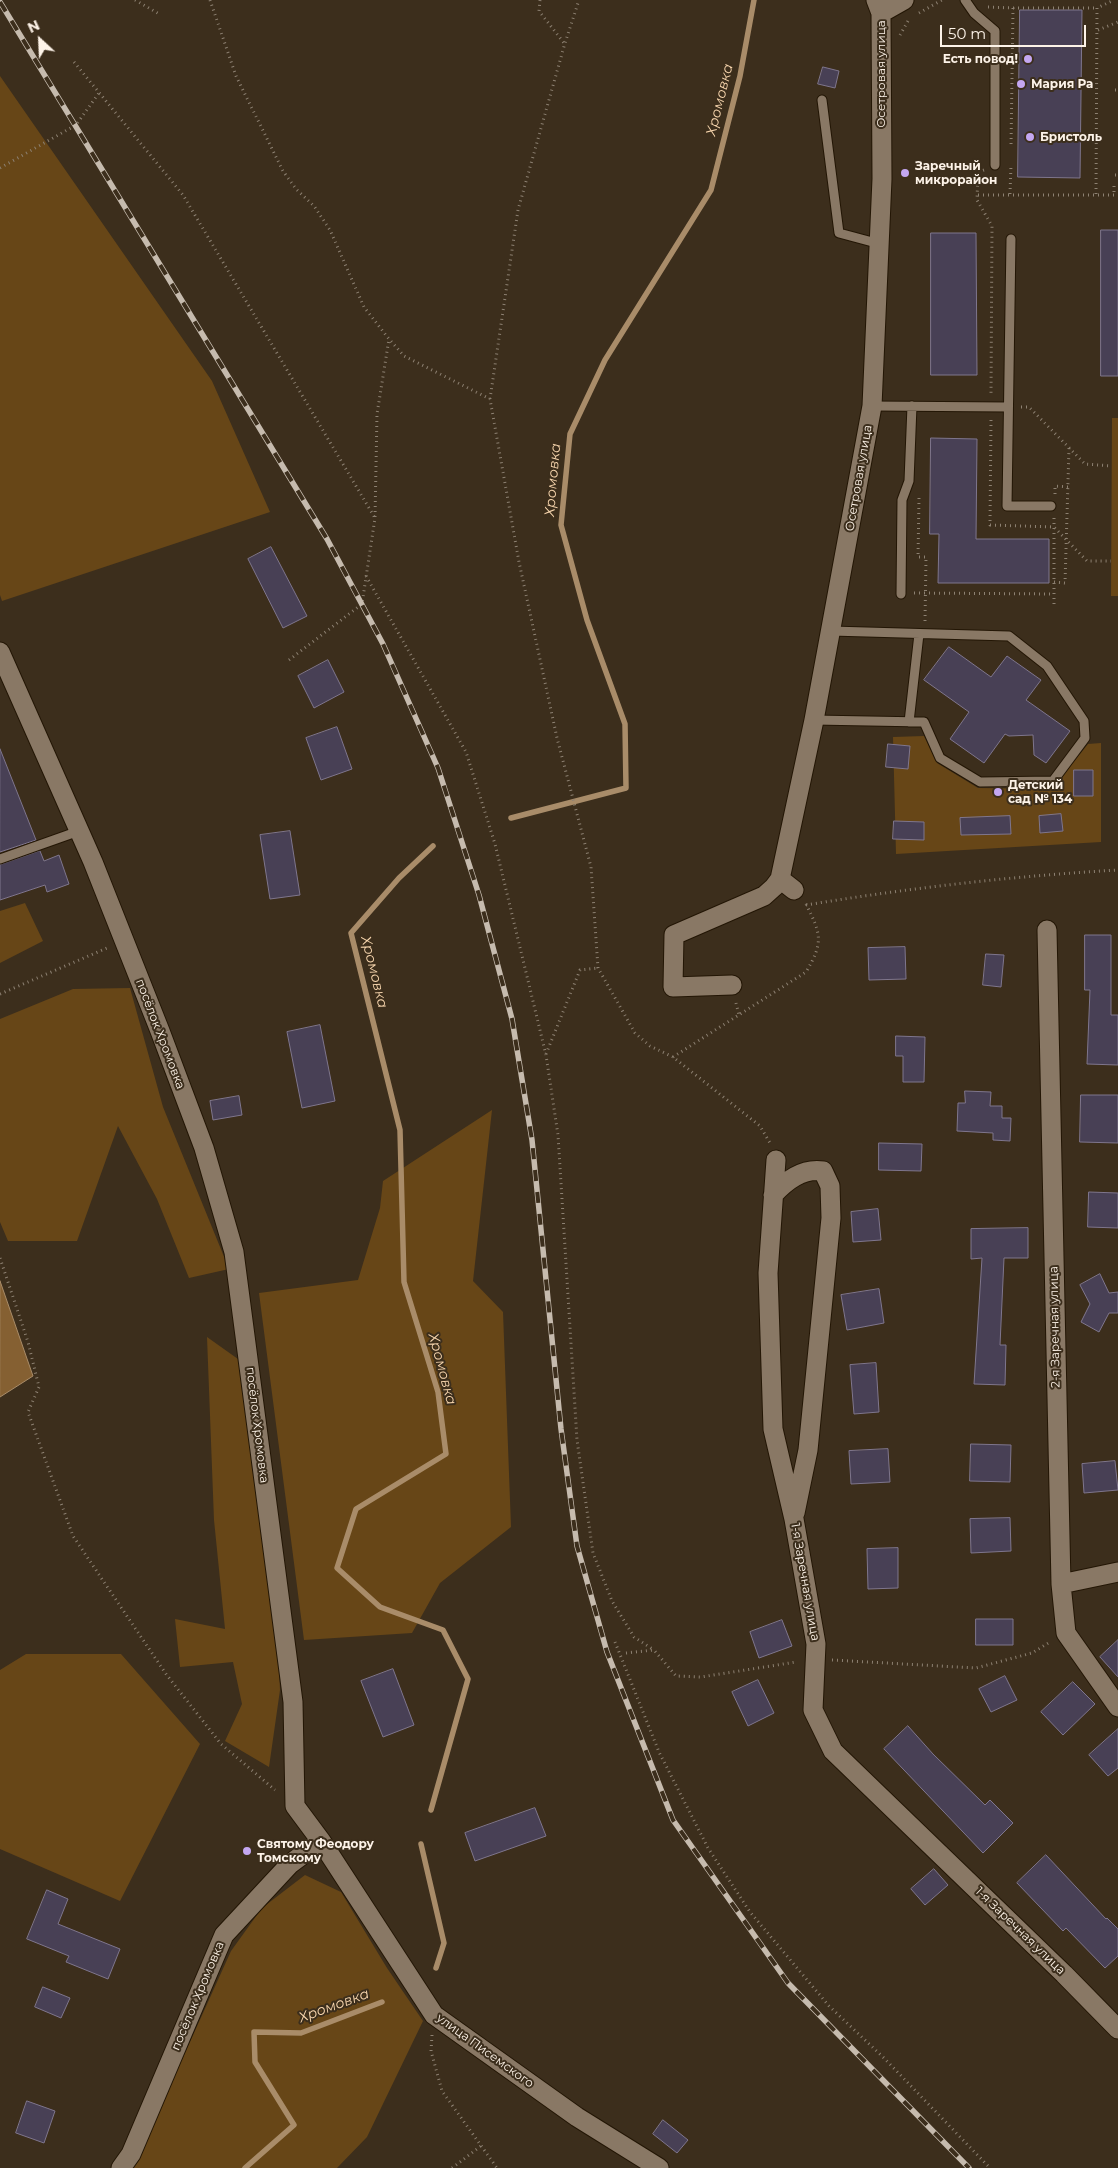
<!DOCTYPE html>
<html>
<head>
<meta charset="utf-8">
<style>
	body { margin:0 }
	#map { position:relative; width:1118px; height:2168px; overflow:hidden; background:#3c2e1c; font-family:Montserrat,sans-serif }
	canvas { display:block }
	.north { position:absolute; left:15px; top:15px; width:50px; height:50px; -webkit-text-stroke:4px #3c2e1c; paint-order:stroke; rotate:335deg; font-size:14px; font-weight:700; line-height:20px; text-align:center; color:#fdf3e8 }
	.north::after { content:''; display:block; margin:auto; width:18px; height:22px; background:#fdf3e8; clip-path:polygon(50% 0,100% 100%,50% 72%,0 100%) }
	.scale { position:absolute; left:940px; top:25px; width:146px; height:22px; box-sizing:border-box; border:2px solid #fdf3e8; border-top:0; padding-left:6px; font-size:15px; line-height:18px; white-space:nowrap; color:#fdf3e8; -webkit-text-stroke:4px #3c2e1c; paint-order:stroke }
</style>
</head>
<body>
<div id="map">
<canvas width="1118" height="2168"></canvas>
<div class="north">N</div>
<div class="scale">50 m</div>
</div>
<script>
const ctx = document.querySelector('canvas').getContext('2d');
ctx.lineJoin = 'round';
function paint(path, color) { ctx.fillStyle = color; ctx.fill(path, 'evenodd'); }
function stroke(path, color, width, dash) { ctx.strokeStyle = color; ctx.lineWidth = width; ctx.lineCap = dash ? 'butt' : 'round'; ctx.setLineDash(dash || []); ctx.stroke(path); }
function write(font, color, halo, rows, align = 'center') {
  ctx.font = font + ' Montserrat,sans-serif'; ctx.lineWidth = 4; ctx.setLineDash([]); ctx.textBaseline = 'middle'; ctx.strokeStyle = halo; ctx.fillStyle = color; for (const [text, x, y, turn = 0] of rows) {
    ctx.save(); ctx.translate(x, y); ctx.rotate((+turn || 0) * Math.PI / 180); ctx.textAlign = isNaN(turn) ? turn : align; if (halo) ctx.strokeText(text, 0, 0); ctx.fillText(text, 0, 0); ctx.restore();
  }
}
paint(new Path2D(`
	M0 76 212 381 270 512 2 601 0 595Z
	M1112 418H1118V596H1111Z
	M924 736 937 763 978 788 1052 789 1088 744 1101 743V842L896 854 893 737Z
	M25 903 43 941 0 963V911Z
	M130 988 163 1107 229 1269 189 1278 157 1199 118 1126 77 1241H8L0 1222V1019L73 989Z
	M492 1110 473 1281 503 1312 511 1527 440 1583 412 1633 304 1640 259 1293 358 1280 380 1208 383 1181Z
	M207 1337 245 1364 273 1548 280 1690 269 1767 225 1741 242 1704 233 1662 180 1667 175 1619 225 1629 214 1520Z
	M26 1654H121L200 1744 120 1901 0 1849V1670Z
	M305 1875 341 1892 387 1968 423 2021 367 2137 337 2168H133L231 1951 262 1908Z`), '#674617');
const water = new Path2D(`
	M0 1281 33 1376 0 1397Z`);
paint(water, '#856032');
stroke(water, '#a98c69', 1);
stroke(new Path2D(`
	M511 818 626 788 625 724 587 620 561 525 570 434 605 360 711 190 740 76 754 0
	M431 1810 468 1679 443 1630 380 1607 337 1568 356 1509 446 1454 438 1392 404 1282 400 1130 351 933 399 878 433 846
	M421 1844 444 1943 436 1968
	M245 2168 294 2125 255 2062 254 2032 301 2033 382 2002`), '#a98c69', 5.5);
const building = new Path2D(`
	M1020 10H1082L1080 178 1018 177Z
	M823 67 839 71 835 88 818 84Z
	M1101 230H1118V376H1101Z
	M931 233H976L977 375H931Z
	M931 438 977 439 976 539H1049V583H938L939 534H930Z
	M271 547 307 616 283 628 248 559Z
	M949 647 991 677 1007 656 1041 680 1026 700 1070 731 1046 763 1034 755 1033 735 1009 736 1005 734 984 763 950 739 969 712 924 680Z
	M328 660 344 692 314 708 298 676Z
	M337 727 352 769 321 780 306 738Z
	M888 744 910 746 908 769 886 767Z
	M0 749 36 840 0 852Z
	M1074 770H1093V796H1074Z
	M1061 814 1063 831 1040 833 1039 816Z
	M1010 816 1011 834 961 835 960 818Z
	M894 821 924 822V840L893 839Z
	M290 831 300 895 270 899 260 835Z
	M40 851 44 861 59 855 69 884 47 892 45 885 0 900V865Z
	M1085 935H1111V1015H1118V1065L1087 1064 1090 990H1085Z
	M905 947 906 979 869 980 868 948Z
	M986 954 1004 955 1001 987 983 985Z
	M320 1025 335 1101 302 1108 287 1032Z
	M896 1036 925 1037 924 1082H903V1056H896Z
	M965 1091 991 1092 990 1106H1002V1118H1011L1010 1141 993 1140V1133L957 1131 958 1103H965Z
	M1081 1095H1118V1143L1080 1142Z
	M239 1096 242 1115 213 1120 210 1101Z
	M879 1143 922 1144 921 1171 879 1170Z
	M1089 1192 1118 1193V1228L1088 1227Z
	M878 1209 881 1240 853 1242 851 1212Z
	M1028 1228V1258H1004L1000 1345H1006L1005 1385 974 1384 982 1258 971 1259V1229Z
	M1100 1274 1109 1293 1118 1292V1313H1109L1099 1332 1081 1322 1090 1304 1080 1285Z
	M879 1289 884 1323 847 1330 841 1295Z
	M876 1363 879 1412 854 1414 850 1365Z
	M971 1444 1011 1445 1010 1482 970 1481Z
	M888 1449 890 1482 851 1484 849 1451Z
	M1115 1461 1118 1490 1084 1493 1082 1464Z
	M1010 1518 1011 1551 971 1553 970 1519Z
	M898 1548V1588L868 1589 867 1549Z
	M976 1619H1013V1645H976Z
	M782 1620 792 1646 759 1658 750 1632Z
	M1118 1640V1677L1100 1657Z
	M393 1669 414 1725 383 1737 361 1681Z
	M1005 1676 1017 1700 991 1712 979 1689Z
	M758 1680 774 1713 748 1726 732 1692Z
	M1073 1682 1095 1704 1063 1735 1041 1712Z
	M908 1726 933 1754 985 1805 990 1800 1013 1823 983 1853 884 1749Z
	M1118 1729V1768L1108 1776 1089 1755Z
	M535 1808 546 1836 475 1861 465 1833Z
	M1046 1855 1106 1919 1107 1918 1118 1929V1956L1105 1968 1066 1928 1063 1931 1017 1883Z
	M934 1869 948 1885 925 1905 911 1889Z
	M47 1890 68 1899 58 1924 120 1949 108 1979 66 1962 69 1956 27 1939Z
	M43 1987 70 1998 61 2018 35 2007Z
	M27 2101 55 2111 44 2143 16 2133Z
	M663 2120 688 2140 677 2153 653 2134Z`);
paint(building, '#484055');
stroke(building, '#7f768d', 1);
const service = new Path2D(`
	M965 0 974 13 995 31V165
	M822 100 839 233 880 244
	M1011 239 1007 506H1051
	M872 406 1008 407
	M901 594 902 500 909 481 912 406
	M814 720 924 722 940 758 980 782 1053 781 1085 738 1084 721 1047 666 1009 636 831 631
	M909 722 919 634
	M0 859 79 831`);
const minor = new Path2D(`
	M881 13 904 0
	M0 652 93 862 160 1031 204 1148 234 1252 293 1702 295 1806 321 1841 434 2015 577 2117 659 2168
	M794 890 780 879 814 720 872 406 882 179 881 13 876 0
	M1047 930 1061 1584 1066 1633 1118 1707
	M732 985 673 987 674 935 764 896 774 887 780 879
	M776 1160 768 1273 773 1429 794 1519 816 1644 813 1710 833 1751 1064 1974 1118 2029
	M773 1195C786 1181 802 1168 823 1171L830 1186 831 1218 808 1450 795 1513
	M1061 1584 1118 1572
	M121 2168 131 2154 224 1935 290 1864 321 1841`);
stroke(service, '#231605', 11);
stroke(minor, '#231605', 21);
stroke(new Path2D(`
	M135 0 161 15
	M210 0 236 76 283 171 296 189 314 206 330 230 364 307 389 339 404 356 490 399 519 562 557 738 591 867 598 968 635 1033 650 1046 673 1057 760 1126 770 1143
	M540 0 539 11 564 43
	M988 7 1013 8 1011 146
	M1013 8H1097
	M919 13 942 0
	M1098 30 1118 22
	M900 35 908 21
	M74 62 183 195 375 518
	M1115 90H1118
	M0 168 76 125 99 93
	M984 170 978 172 977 200 992 226 991 393
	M1115 175H1118
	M1114 186V194
	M1010 194 1011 165
	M1096 194 1097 8 1114 0
	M978 195H1118
	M490 399 518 210 565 43 579 0
	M1021 407H1029L1085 464 1112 466
	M991 420 990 525 1054 527 1087 561H1111
	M1055 494V486L1068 487
	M919 498 918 557H926L925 621
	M366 576 466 752 495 844 546 1055 558 1135 577 1440 593 1553 612 1601 634 1637 654 1650
	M1054 582 1065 583 1069 448
	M914 593 1054 594
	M1054 604V517
	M289 660 362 604 375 518 377 414 389 339
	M806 905C910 888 1013 876 1118 870
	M0 994 107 948
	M736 1003 739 1015
	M546 1054 580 970 598 968
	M673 1057 806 972C824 942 821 934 806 904
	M0 1258 28 1342 39 1387 28 1412 73 1536 166 1674 221 1744 275 1790
	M615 1642 659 1752 708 1848 750 1912 829 2006 884 2058 990 2168
	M626 1653 654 1650 676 1676 701 1677 796 1662
	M832 1660 976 1668 1032 1653 1050 1642
	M432 2035 431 2051 442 2091 497 2168
	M452 2168 481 2146`), '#8d8172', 3, [1, 4]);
stroke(service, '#897865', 9);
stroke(minor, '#897865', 19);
const rail = new Path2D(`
	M0 2 327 539 383 644 438 768 479 895 512 1019 532 1140 561 1429 577 1546 607 1652 673 1820 788 1983 969 2168`);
stroke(rail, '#c6bbae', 5.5);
stroke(rail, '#3c2e1c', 4, [11]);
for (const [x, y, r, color] of [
	[1028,59,5,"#c4a7f1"],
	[1021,84,5,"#c4a7f1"],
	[1030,137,5,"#c4a7f1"],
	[905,173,5,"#c4a7f1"],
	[998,792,5,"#c4a7f1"],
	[247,1851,5,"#c4a7f1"]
]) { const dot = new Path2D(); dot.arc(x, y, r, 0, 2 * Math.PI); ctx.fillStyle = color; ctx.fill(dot); stroke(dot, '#3c2e1c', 2); }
write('bold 12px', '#fdf3e8', '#3c2e1c', [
	["Есть повод!",1018,59,"right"],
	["Мария Ра",1031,84],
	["Бристоль",1040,137],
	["Заречный",915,166],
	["микрорайон",915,180],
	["Детский",1008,785],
	["сад № 134",1008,799],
	["Святому Феодору",257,1844],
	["Томскому",257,1858]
], 'left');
write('12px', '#fdf3e8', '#3c2e1c', [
	["Осетровая улица",881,74,-90],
	["Осетровая улица",859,478,-80],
	["посёлок Хромовка",160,1034,69],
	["2-я Заречная улица",1055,1327,-91],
	["посёлок Хромовка",257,1425,83],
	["1-я Заречная улица",805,1582,80],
	["1-я Заречная улица",1020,1931,44],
	["посёлок Хромовка",198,1996,-67],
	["улица Писемского",485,2051,36]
]);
write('italic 14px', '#f7d5ad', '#3c2e1c', [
	["Хромовка",720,100,-76],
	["Хромовка",553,480,-85],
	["Хромовка",374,972,76],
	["Хромовка",442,1369,75],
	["Хромовка",334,2006,-20]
]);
</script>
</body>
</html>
